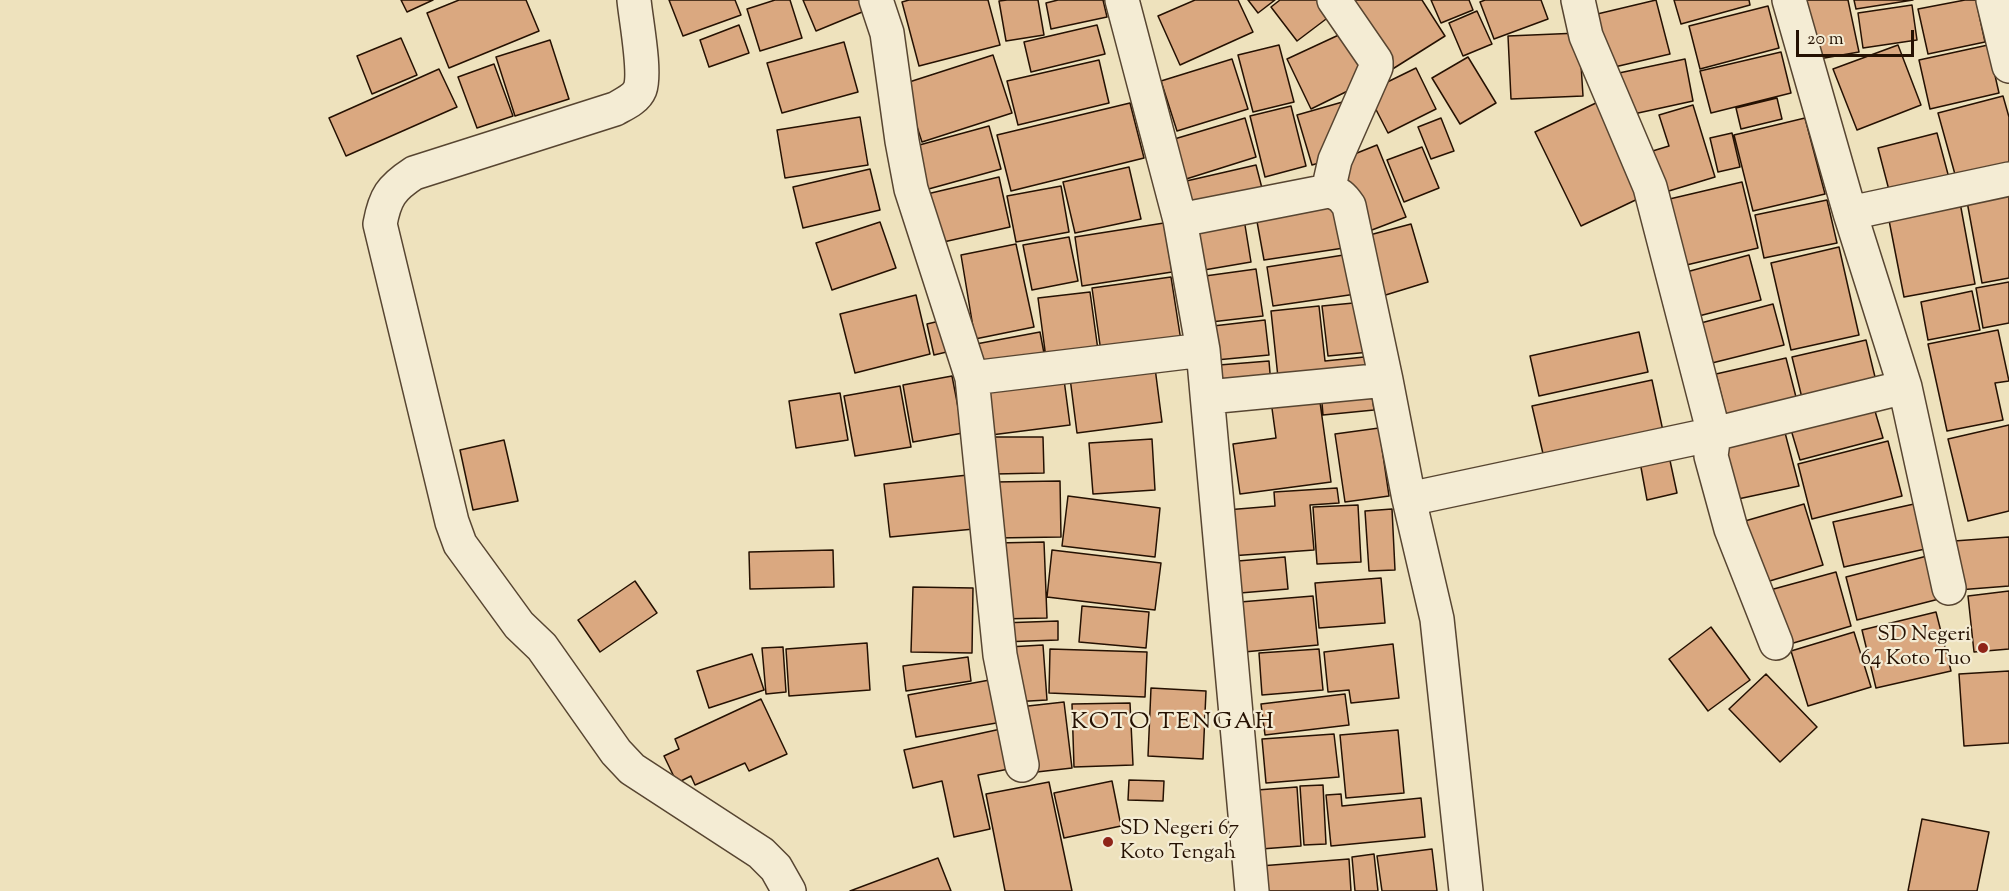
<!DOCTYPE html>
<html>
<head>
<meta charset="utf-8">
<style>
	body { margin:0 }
	#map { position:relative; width:2009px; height:891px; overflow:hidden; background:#eee2bd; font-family:"Sorts Mill Goudy",serif }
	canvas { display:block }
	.scale { position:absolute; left:1796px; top:30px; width:118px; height:27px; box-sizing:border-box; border:3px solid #251102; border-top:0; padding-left:8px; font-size:18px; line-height:21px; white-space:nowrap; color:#251102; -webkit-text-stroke:4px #f4ecd4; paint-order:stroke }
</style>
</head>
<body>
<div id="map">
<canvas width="2009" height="891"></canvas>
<div class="scale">20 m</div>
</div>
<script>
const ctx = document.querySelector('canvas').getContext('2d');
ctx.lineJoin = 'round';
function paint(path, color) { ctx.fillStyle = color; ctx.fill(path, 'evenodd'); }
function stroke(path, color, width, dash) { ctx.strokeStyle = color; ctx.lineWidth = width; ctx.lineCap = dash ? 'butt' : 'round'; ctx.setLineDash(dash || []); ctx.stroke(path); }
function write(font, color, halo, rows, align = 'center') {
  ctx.font = font + ' "Sorts Mill Goudy",serif'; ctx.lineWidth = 4.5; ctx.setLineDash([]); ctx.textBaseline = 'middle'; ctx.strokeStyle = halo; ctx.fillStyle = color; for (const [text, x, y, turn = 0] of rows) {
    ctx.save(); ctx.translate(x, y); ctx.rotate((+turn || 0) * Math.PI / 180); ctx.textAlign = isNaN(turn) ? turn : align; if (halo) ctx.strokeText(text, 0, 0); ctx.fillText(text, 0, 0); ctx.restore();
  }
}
const building = new Path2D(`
	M401 0H433L407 12Z
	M459 0H526L539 31 449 68 427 13Z
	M669 0H735L741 15 683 36Z
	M775 0H790L802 38 760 51 747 9Z
	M803 0H863L867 10 816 31Z
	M909 0H988L1000 45 919 66 902 2Z
	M1007 0H1038L1044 35 1006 41 999 1Z
	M1058 0H1103L1107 17 1051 29 1046 3Z
	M1195 0H1238L1253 32 1180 65 1158 16Z
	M1248 0H1275L1258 13Z
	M1280 0H1330L1338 10 1297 41 1271 7Z
	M1347 0H1422L1445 36 1391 70Z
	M1431 0H1469L1473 10 1441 23Z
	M1485 0H1541L1548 19 1494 39 1480 2Z
	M1656 0 1670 54 1606 69 1593 15Z
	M1674 0H1749L1750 5 1681 24Z
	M1798 0H1848L1859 52 1813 60Z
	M1854 0H1913L1856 9Z
	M1965 0H1976L1985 42 1928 54 1918 9Z
	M1912 5 1917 40 1863 48 1858 13Z
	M1768 6 1779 48 1700 69 1689 26Z
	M1477 11 1492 44 1463 56 1449 23Z
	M739 25 749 53 709 67 700 40Z
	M1097 25 1105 54 1031 72 1024 42Z
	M1343 33 1366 82 1311 109 1287 59Z
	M1579 33 1583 96 1511 99 1508 36Z
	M401 38 417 75 372 94 357 56Z
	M550 40 569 99 515 116 496 57Z
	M844 42 858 92 782 113 767 63Z
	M1279 45 1294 102 1253 112 1238 55Z
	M1898 45 1921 105 1857 130 1833 69Z
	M1988 45 1999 93 1930 109 1919 60Z
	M1781 52 1791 93 1711 113 1700 71Z
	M993 55 1012 113 922 142 903 84Z
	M1468 57 1496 103 1460 124 1432 78Z
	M1232 59 1248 109 1177 131 1161 81Z
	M1685 59 1693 101 1629 115 1619 73Z
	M1099 60 1109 103 1018 125 1007 81Z
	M494 64 513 116 477 128 458 77Z
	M1416 68 1436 109 1388 133 1367 92Z
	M439 69 457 107 346 156 329 118Z
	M2003 96 2009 117V164L1956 178 1938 113Z
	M1777 98 1782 119 1741 129 1736 108Z
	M1346 101 1333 159 1312 165 1297 115Z
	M1598 102 1644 196 1581 226 1535 132Z
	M1130 103 1144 158 1011 191 997 135Z
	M1693 105 1715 177 1659 194 1646 153 1669 146 1659 115Z
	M1291 106 1306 166 1265 177 1250 116Z
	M860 117 868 165 785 178 777 130Z
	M1245 118 1256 157 1183 180 1171 140Z
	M1441 118 1454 151 1431 159 1418 127Z
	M1805 118 1825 194 1753 211 1734 135Z
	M989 126 1001 169 925 190 912 147Z
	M1732 133 1740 167 1718 172 1710 138Z
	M1937 133 1949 178 1890 194 1878 148Z
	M1377 145 1406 217 1364 233 1337 161Z
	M1422 147 1439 188 1404 202 1387 160Z
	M1256 165 1264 196 1190 212 1182 182Z
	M1129 167 1141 219 1075 233 1063 182Z
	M870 169 880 210 803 228 793 187Z
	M999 177 1010 227 939 243 927 194Z
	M1742 182 1758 248 1678 267 1661 201Z
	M1061 186 1069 232 1016 242 1007 196Z
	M2009 188V278L1982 283 1966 196Z
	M1959 197 1975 284 1904 297 1887 210Z
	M1827 200 1837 243 1764 258 1755 215Z
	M1337 203 1344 248 1264 260 1256 216Z
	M1243 213 1251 262 1204 270 1195 221Z
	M880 222 896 268 832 290 816 243Z
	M1164 223 1172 272 1082 286 1075 237Z
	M1411 224 1428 282 1379 297 1362 237Z
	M1069 237 1078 281 1032 290 1023 245Z
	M1016 244 1034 327 975 339 961 255Z
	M1839 247 1859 335 1791 350 1771 263Z
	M1350 254 1356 294 1273 306 1267 267Z
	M1749 255 1761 300 1691 318 1679 274Z
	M1256 269 1263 316 1211 322 1205 276Z
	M1171 277 1181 341 1101 352 1092 288Z
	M2009 282V323L1983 328 1976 288Z
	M1972 291 1980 330 1928 340 1921 302Z
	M1090 292 1098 350 1046 358 1038 298Z
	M916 295 930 354 855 373 840 314Z
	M1364 302 1370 352 1328 356 1322 306Z
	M1773 304 1784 345 1708 364 1697 324Z
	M1319 306 1325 361 1374 356 1376 378 1279 387 1271 311Z
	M948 319 955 350 934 355 927 324Z
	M1265 320 1269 355 1216 360 1213 326Z
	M1998 330 2009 381 1995 383 2003 420 1947 431 1928 344Z
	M1040 332 1046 364 982 375 976 344Z
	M1639 332 1648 372 1539 396 1530 356Z
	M1866 340 1876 381 1802 398 1792 357Z
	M1786 358 1797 401 1727 418 1716 374Z
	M1154 360 1162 422 1077 433 1069 370Z
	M1269 361 1271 385 1220 388 1219 365Z
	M1063 372 1070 425 991 435 984 381Z
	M952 376 963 433 913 442 903 385Z
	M1652 380 1663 431 1544 458 1532 406Z
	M900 386 911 447 855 456 844 396Z
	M1371 386 1374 410 1323 415 1321 391Z
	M840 393 848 440 796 448 789 401Z
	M1319 395 1331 482 1240 494 1233 444 1276 438 1271 401Z
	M1872 401 1883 438 1800 460 1789 423Z
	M1783 425 1799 486 1738 499 1722 440Z
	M2009 425V511L1968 521 1948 439Z
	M1379 428 1389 496 1345 502 1335 434Z
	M995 437H1043L1044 473 995 474Z
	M1152 439 1155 490 1093 494 1089 443Z
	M504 440 518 501 473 510 460 450Z
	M1888 441 1902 496 1812 519 1798 464Z
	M1669 456 1677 493 1647 500 1640 462Z
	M968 475 974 529 890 537 884 484Z
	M1060 481 1061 537 995 538 994 482Z
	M1337 488 1339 503 1310 505 1314 550 1230 556 1226 510 1275 506 1274 492Z
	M1068 496 1160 508 1155 557 1062 546Z
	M1804 504 1823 565 1763 583 1745 521Z
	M1914 504 1925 549 1844 567 1833 522Z
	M1358 505 1361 562 1317 564 1313 507Z
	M1392 509 1395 570 1369 571 1365 511Z
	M2009 537V586L1958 590 1954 541Z
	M1044 542 1047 618 998 619 996 543Z
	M833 550 834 587 750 589 749 552Z
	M1052 550 1161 563 1155 610 1047 597Z
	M1927 556 1939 599 1857 620 1846 577Z
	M1285 557 1288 589 1240 593 1238 561Z
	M1836 572 1851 626 1790 644 1770 590Z
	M1381 578 1385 623 1319 628 1315 583Z
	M635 581 657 613 600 652 578 620Z
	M913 587 973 588 972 653 911 652Z
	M2009 591V649L1974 652 1968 596Z
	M1313 596 1318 645 1244 652 1240 602Z
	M1082 606 1149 612 1146 648 1079 642Z
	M1936 612 1951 671 1876 688 1862 630Z
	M1058 621V640L1001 642V623Z
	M1711 627 1750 680 1708 711 1669 659Z
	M1854 632 1871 687 1808 706 1791 651Z
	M867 643 870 690 789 696 786 649Z
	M1393 644 1399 698 1351 703 1349 690 1328 692 1324 652Z
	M1043 645 1047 700 1012 702 1008 647Z
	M783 647 786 692 766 694 762 648Z
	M1050 649 1147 652 1145 697 1049 693Z
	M1319 649 1323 690 1262 695 1259 653Z
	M752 654 764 690 709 708 697 671Z
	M968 657 971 681 906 691 903 666Z
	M2009 671V743L1964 746 1959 674Z
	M1766 674 1817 727 1780 762 1729 709Z
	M995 679 1002 722 916 737 908 695Z
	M1151 688 1206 691 1203 759 1148 756Z
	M1345 694 1349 725 1265 735 1261 704Z
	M761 699 787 754 749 771 745 763 695 785 691 776 677 783 664 756 679 749 675 739Z
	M1064 702 1072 768 1028 773 1019 707Z
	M1130 703 1133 765 1074 767 1072 704Z
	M1010 727 1019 767 978 775 990 829 954 837 942 781 913 788 904 750Z
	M1398 730 1404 793 1346 798 1340 735Z
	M1334 734 1339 777 1266 783 1262 739Z
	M1129 780 1164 781 1163 801 1128 800Z
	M1112 781 1121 826 1064 838 1054 793Z
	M1049 782 1072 891H1005L986 794Z
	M1323 785 1326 844 1304 845 1300 786Z
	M1297 787 1301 846 1261 849 1257 790Z
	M1341 794 1342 806 1421 798 1425 837 1331 846 1326 795Z
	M1922 819 1989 832 1977 891H1908Z
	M1432 849 1437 891H1382L1377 856Z
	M1374 854 1378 891H1355L1352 857Z
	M938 858 951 891H850Z
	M1349 859 1351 891H1262L1260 866Z`);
paint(building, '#daa880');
stroke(building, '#251102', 1.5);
const minor = new Path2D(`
	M634 0C636 21 646 72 640 89 636 99 624 104 615 109L414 173C391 188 385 197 380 224L452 522 460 544 519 625 542 647 616 752 632 769 761 853 776 868 789 891
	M876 0 887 33 902 141 911 189 972 378 1000 655 1022 765
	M1122 0 1180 220 1203 350 1252 891
	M1578 0 1586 36 1650 187 1714 434 1711 456 1731 529 1776 643
	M1789 0 1850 213 1905 387 1949 588
	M1993 0 2009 66
	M1328 191 1335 160 1376 67V61L1334 0
	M1850 213 2009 179
	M1180 220 1328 191C1339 193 1343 197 1349 206L1386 380 1409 499 1437 619 1466 891
	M972 378 1203 350
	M1208 397 1386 380
	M1409 499 1714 434 1905 387`);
stroke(minor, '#574531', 36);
stroke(minor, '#f4ecd4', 33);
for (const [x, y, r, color] of [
	[1983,648,6,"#8f2418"],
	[1108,842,6,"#8f2418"]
]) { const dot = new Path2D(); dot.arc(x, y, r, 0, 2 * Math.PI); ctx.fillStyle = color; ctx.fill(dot); stroke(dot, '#f4ecd4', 2); }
write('21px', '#251102', '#f4ecd4', [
	["SD Negeri",1971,636],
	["64 Koto Tuo",1971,660],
	["SD Negeri 67",1120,830,"left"],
	["Koto Tengah",1120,854,"left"]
], 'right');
ctx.letterSpacing = '1.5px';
write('24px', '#251102', '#f4ecd4', [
	["KOTO TENGAH",1173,724]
]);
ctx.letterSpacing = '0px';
</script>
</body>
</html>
